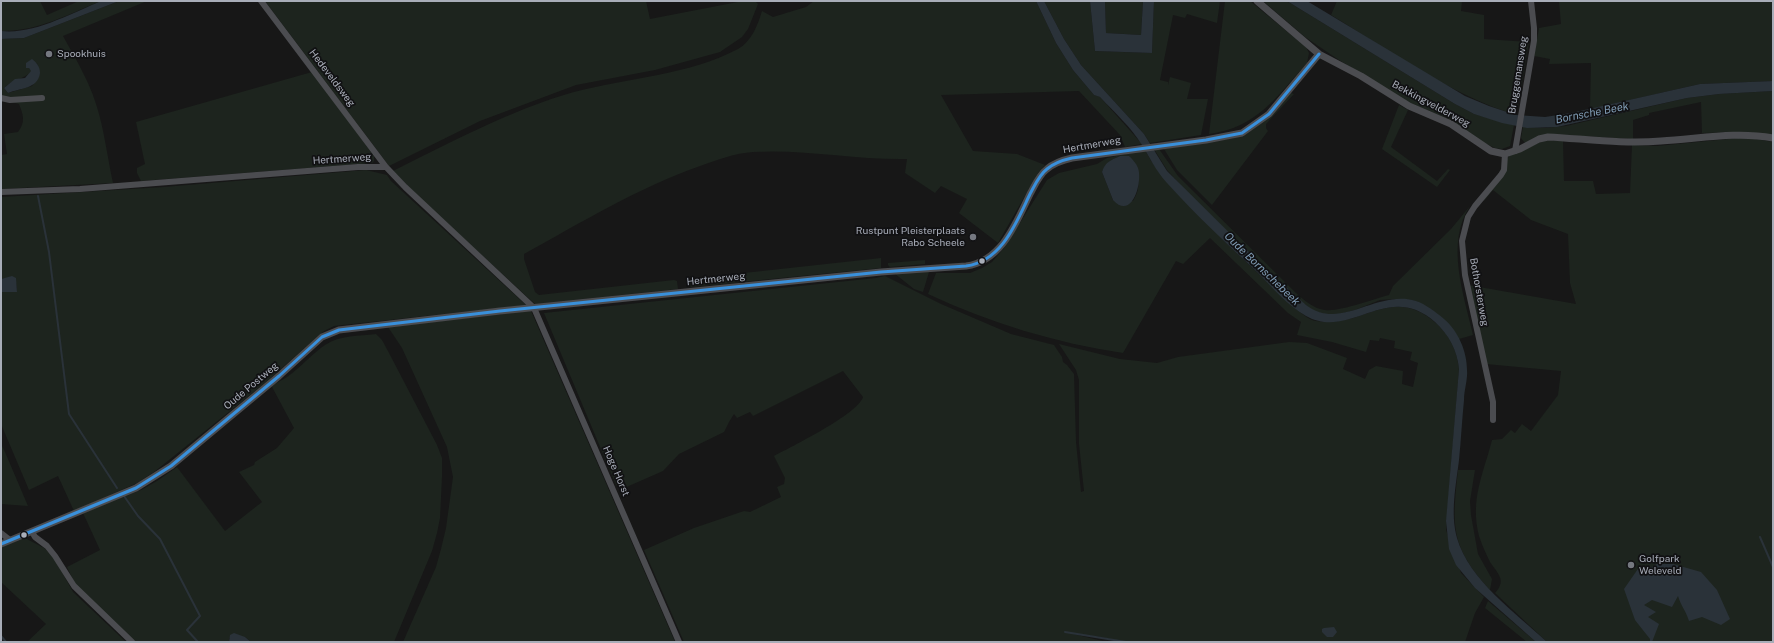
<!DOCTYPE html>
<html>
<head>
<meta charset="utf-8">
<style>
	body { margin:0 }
	#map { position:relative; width:1774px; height:643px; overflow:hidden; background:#171717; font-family:"Public Sans",sans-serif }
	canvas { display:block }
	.frame { position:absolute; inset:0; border:2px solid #a8adb8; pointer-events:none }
</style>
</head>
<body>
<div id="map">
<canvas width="1774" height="643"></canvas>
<div class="frame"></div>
</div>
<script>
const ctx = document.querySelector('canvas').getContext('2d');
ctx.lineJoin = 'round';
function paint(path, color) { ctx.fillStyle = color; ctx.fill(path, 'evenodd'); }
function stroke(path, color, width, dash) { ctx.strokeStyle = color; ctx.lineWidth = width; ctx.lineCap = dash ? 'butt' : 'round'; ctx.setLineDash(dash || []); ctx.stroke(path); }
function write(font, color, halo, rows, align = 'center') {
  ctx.font = font + ' "Public Sans",sans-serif'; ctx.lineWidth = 3.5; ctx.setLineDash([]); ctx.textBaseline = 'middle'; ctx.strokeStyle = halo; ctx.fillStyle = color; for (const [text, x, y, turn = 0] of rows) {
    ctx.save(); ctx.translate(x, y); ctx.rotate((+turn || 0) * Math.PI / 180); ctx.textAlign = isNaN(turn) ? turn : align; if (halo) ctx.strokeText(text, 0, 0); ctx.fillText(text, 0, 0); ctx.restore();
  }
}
paint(new Path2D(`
	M1 1H40L47 15 79 1H101C69 14 38 31 3 31H1Z
	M119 1H147L63 36C77 61 92 86 99 114 105 136 108 160 113 183L1 189V155L7 154 4 134 18 132C26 122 23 114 19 104L1 99V39L24 38ZM37 63 39 76 32 86 8 93 4 88C15 78 21 81 32 71L29 68H26Z
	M265 1H646L650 19 743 1H755L758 4 748 29 742 37 720 52 655 70 576 85 480 121 389 166Z
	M814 1H1036L1056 43 1073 70 1094 95 1100 97 1142 144 1125 147 1120 135 1079 91 941 95 973 151 1017 154 1045 165 1038 173 998 243 959 213 967 199 941 186 935 193 905 173 907 159C856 160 805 149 753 152 735 153 717 160 700 166 638 188 582 222 524 254V259L535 292 539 295 674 280 677 281 678 289 535 304 427 205 393 171C451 142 511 110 574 92 628 78 689 75 738 49 751 42 758 25 762 11L773 17 806 7Z
	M1044 1H1090L1095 51 1152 53 1154 1H1220L1217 23 1187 14 1185 18 1173 15 1160 80 1168 82V85L1170 77 1191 83 1187 99H1208L1201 135 1150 143 1144 134 1081 65 1064 39Z
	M1105 1H1143L1141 35 1106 33Z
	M1225 1H1250L1306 47 1309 53 1307 63C1277 96 1257 128 1209 134Z
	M1263 1H1287L1455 104 1474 114 1514 125 1510 146 1502 149 1495 148 1480 141 1450 120 1406 101 1339 60 1305 37Z
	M1337 1H1462L1461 11 1484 15V39L1529 42 1516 115C1449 94 1390 51 1331 15Z
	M1559 1H1773V81L1700 84 1590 109 1591 63 1549 64 1550 59 1534 56 1539 28 1561 24Z
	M312 72 374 156V161L372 163 141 181 137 173V168L145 164 136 122Z
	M1773 91V135L1744 132 1702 133 1701 102 1649 113V115L1633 120V139L1550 134 1525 143 1521 138 1523 127 1545 128 1566 126 1687 98 1719 94Z
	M1291 93 1294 94 1266 124V128L1268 131 1212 205 1177 170 1164 149 1230 139 1241 136Z
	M1399 105 1408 110 1391 147 1437 181 1448 169 1450 170 1437 187 1382 149Z
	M1738 138 1756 139 1773 142V642H1547L1495 593C1507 580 1498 574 1490 562 1486 554 1482 545 1479 536 1470 499 1483 475 1492 440L1502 439 1511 430 1515 433 1522 424 1531 431 1558 395 1561 371 1486 364 1468 285 1576 304 1570 283 1568 234 1531 220 1493 190 1484 201 1485 196 1509 156 1545 140 1563 141 1564 181H1593L1596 194 1630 193 1632 145 1657 146Z
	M1154 149H1159L1178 176 1296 293C1304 300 1314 309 1325 310 1340 312 1373 299 1389 295L1393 286 1451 229 1470 206C1445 243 1464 295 1473 335L1459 339 1454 331 1418 302 1412 300 1395 299 1380 300 1355 310 1341 314H1324L1313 311 1293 295 1186 191 1167 170Z
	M1145 150C1159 177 1181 197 1202 218 1233 250 1265 280 1297 310 1303 314 1309 320 1316 321 1364 329 1391 283 1437 324 1450 336 1457 351 1459 369L1446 530 1461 573 1484 597 1475 613 1465 642H1124L1101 637 1073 634 1107 642H684L644 550 694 528 744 511 750 512 781 497 777 487 784 484 785 478 774 456C791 447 858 414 863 397L843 371 753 416 750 412 737 418 734 414 729 422 724 432 679 454 663 471 622 489 616 485 544 313 876 278 885 276 941 304 1011 334 1054 345 1062 357 1063 362 1067 365 1074 374 1076 442 1081 492 1084 491 1079 444V380L1076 370 1059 344 1120 359 1157 363 1178 357 1289 342 1307 343 1347 358 1343 369 1365 379 1369 370 1376 366 1403 371 1402 384 1413 387 1418 363 1410 360 1412 352 1394 348 1395 341 1380 338 1379 341 1370 340 1366 352 1332 342 1297 335 1301 322 1288 313 1210 238 1183 264 1176 261 1123 353C1056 343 990 323 928 294L936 273H970L982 268 992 262 1004 248 1047 180 1059 173 1097 164 1107 158ZM1120 156H1129C1136 172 1144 184 1133 201L1113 200 1102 172C1107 162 1111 160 1120 156Z
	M366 170 387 175 391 181 526 305 334 326 324 331 265 383 154 472 137 483 74 511 58 476 29 490 1 424V292L17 291 16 283 6 278 1 279V197L164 187Z
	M881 258V268L691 287 688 283 689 279Z
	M925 260V264L890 267 888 265V263Z
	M918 271 929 272 923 292 914 289 894 273Z
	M531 311 675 642H403L436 567 441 549 446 528 453 477 447 447 402 348 388 327Z
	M376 334 382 340 389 353 437 445 442 458V477L440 518 437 533 432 551 394 642H251L245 637 229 638V642H135L76 586 67 567 100 550 83 513 141 490 157 481 177 467 225 531 262 502 239 472 254 465 255 462 277 448 294 428 271 385C293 378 306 358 325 345 340 335 359 336 376 334Z
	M1 444 5 452 28 506 1 504Z
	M1458 470H1475L1470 501 1471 515 1478 554 1492 579 1490 590C1450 546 1452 526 1458 470Z
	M25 538 44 548 53 556 73 592 126 642H27L46 624 1 582V547Z
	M1488 601 1536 642H1527L1485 608Z`), '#1d241e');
paint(new Path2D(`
	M101 1H119L24 38 1 39V31C33 35 72 13 101 1Z
	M1036 1H1044L1064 39 1081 65 1144 134 1167 171 1263 266 1306 305C1341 332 1376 289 1416 301 1425 304 1436 312 1444 319 1458 331 1467 351 1467 370 1468 379 1464 390 1464 400 1462 420 1461 440 1459 460 1456 485 1450 513 1457 538 1469 580 1516 613 1547 642H1536L1475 588 1456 565 1449 549 1446 521 1459 369C1457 350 1449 335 1435 322 1387 280 1351 341 1306 316 1288 306 1272 287 1257 272 1226 243 1195 214 1167 183 1156 171 1150 158 1142 145 1131 127 1114 112 1100 97L1094 95 1073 70 1056 43Z
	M1090 1H1105L1106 33 1141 35 1143 1H1154L1152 53 1095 51Z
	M1287 1H1307L1465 96 1489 106 1516 115 1545 117 1571 113 1700 84 1773 81V91L1719 94 1687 98 1557 127 1527 128 1502 123 1474 114 1455 104Z
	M32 59C37 63 40 67 40 73 38 89 20 88 8 93L4 88 15 79 25 78 31 71 29 68H26V63Z
	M1120 156H1129C1133 160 1136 163 1138 168 1143 182 1132 221 1113 200L1102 172C1105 162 1111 160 1120 156Z
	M12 276 16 278 17 292H1V279Z
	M1657 564H1673L1701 572 1717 590 1730 619 1721 625 1702 617 1689 621C1686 611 1681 606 1678 596L1672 607 1652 600 1644 605 1656 612 1648 617 1659 624 1652 642H1650V639L1635 620 1624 589 1640 566 1652 567Z
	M1334 627 1337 632 1333 637H1327L1322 632V629L1324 628Z
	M234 633 245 637 251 642H229L230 635Z`), '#2a3239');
stroke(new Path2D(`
	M38 196 49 252 69 414 117 488
	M124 496 138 516 160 539 200 616 187 630 198 642
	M1760 537 1773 567
	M1065 632 1126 642
	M1 636 6 642`), '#2a3239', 2);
stroke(new Path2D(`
	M261 1 386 167 405 187 534 308 679 642
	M1 98 10 100 42 98
	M1515 151 1534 41V28L1531 1
	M1 192 80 189 358 167H386
	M1493 420V402L1465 275 1462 241 1468 217 1475 206 1501 175 1504 170 1505 154
	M32 532 35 537 47 546 55 556 74 586 132 642
	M1 533 10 540`), '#4b4c50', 6);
stroke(new Path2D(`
	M1257 1 1319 54 1361 76 1409 106 1451 124 1491 151 1505 154 1520 149 1539 139 1548 137C1586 139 1623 144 1661 141 1699 139 1735 131 1773 138
	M1 544 136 488 171 466 279 376 322 337 339 330 500 311 881 272 966 266C1002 261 1016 223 1030 194 1035 185 1039 175 1047 169 1054 163 1063 160 1072 158L1206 140 1242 133 1269 114 1319 54`), '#4b4c50', 7);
stroke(new Path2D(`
	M1 544 136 488 171 466 279 376 322 337 339 330 500 311 881 272 966 266C1002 261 1016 223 1030 194 1035 185 1039 175 1047 169 1054 163 1063 160 1072 158L1206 140 1242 133 1269 114 1319 54`), '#3a90db', 3);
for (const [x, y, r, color] of [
	[49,54,4,"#757880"],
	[973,237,4,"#757880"],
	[982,261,3.5,"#a8adb8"],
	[24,535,3.5,"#a8adb8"],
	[1631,565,4,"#757880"]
]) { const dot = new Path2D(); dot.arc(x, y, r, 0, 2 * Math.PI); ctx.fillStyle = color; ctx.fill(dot); stroke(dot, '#111113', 1.5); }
write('10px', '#a8adb8', '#111113', [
	["Spookhuis",57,54],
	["Rustpunt Pleisterplaats",965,231,"right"],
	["Rabo Scheele",965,243,"right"],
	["Golfpark",1639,559],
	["Weleveld",1639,571]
], 'left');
write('10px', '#a8adb8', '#111113', [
	["Bruggemansweg",1518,75,-81],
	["Hedeveldsweg",332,78,53],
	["Bekkingvelderweg",1431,104,28],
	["Hertmerweg",1092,145,-10],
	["Hertmerweg",342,159,-4],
	["Hertmerweg",716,279,-6],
	["Bothorsterweg",1479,292,80],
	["Oude Postweg",251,386,-40],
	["Hoge Horst",616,471,67]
]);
write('italic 11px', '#7f9bb3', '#111113', [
	["Bornsche Beek",1592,113,-11],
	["Oude Bornschebeek",1262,269,44]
]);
</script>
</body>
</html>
